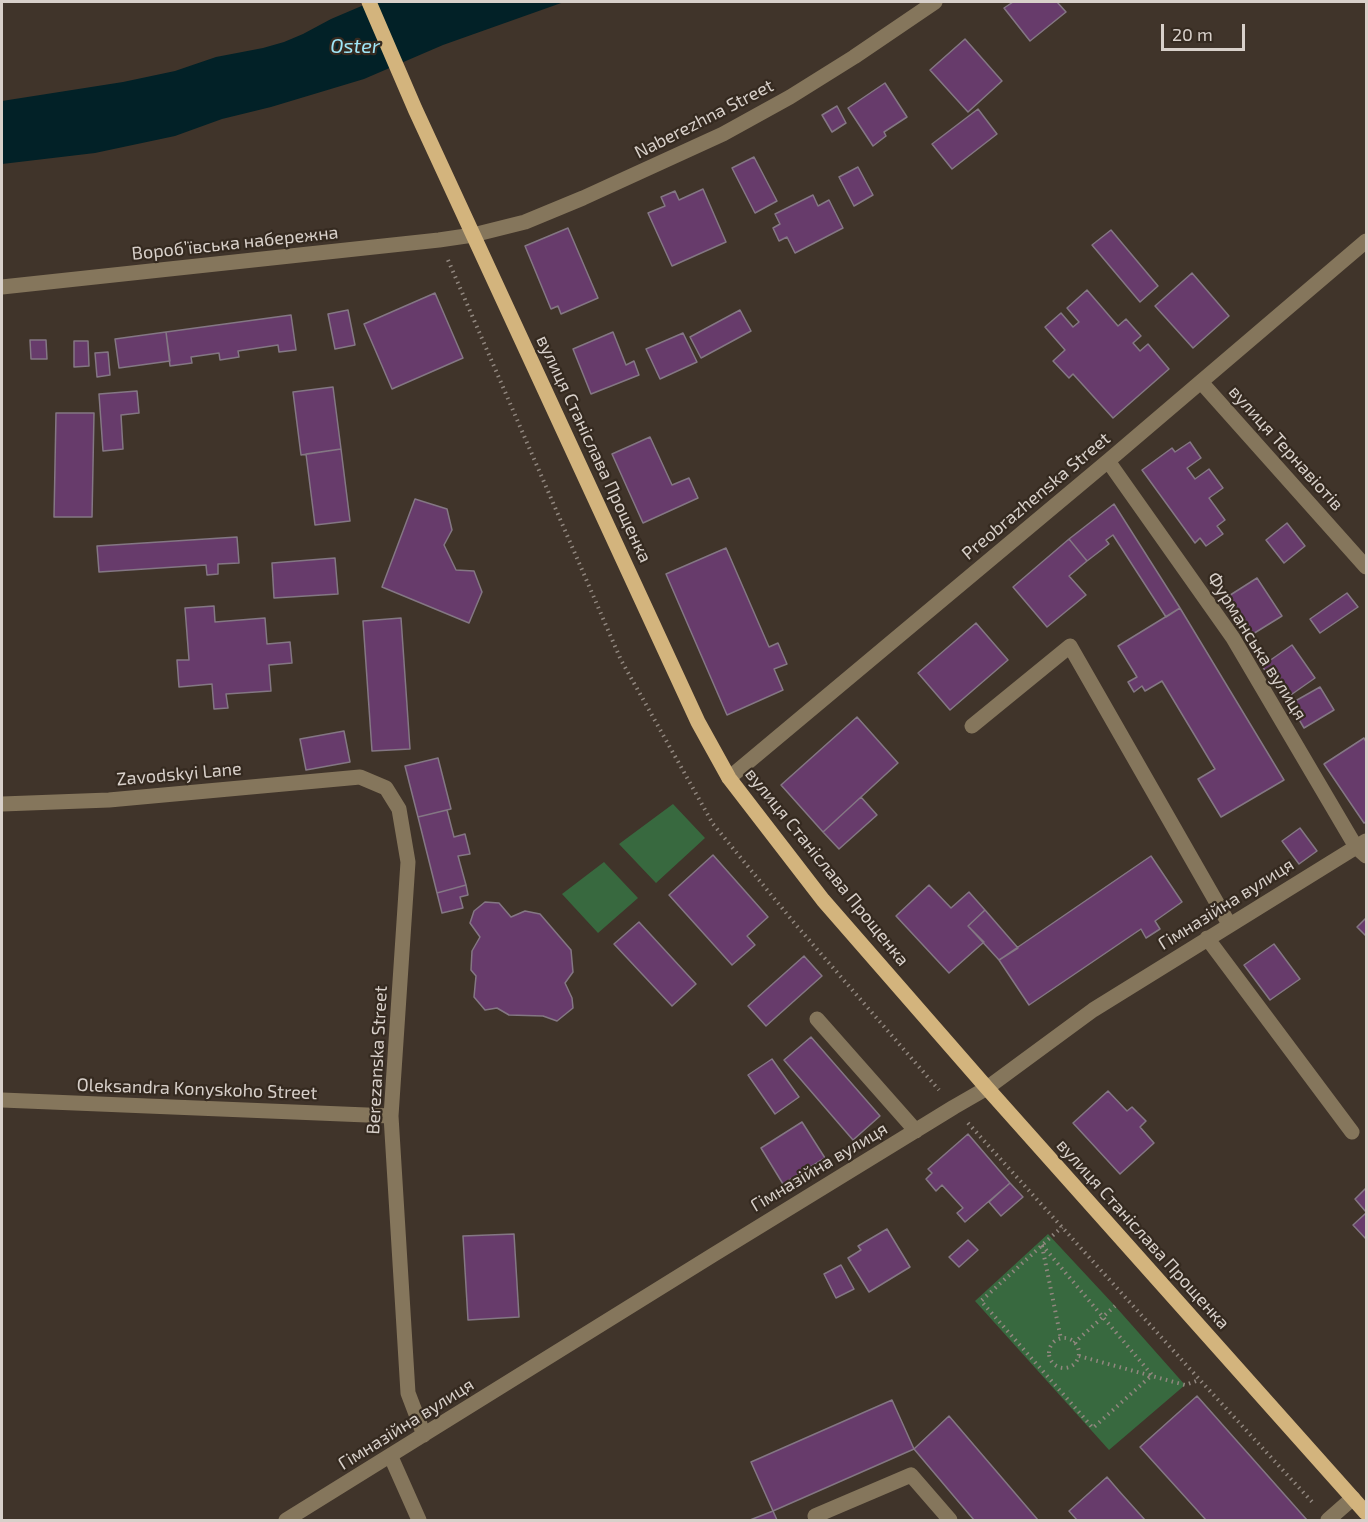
<!DOCTYPE html>
<html>
<head>
<meta charset="utf-8">
<style>
	body { margin:0 }
	#map { position:relative; width:1368px; height:1522px; overflow:hidden; background:#40342a; font-family:"Exo 2",sans-serif }
	canvas { display:block }
	.frame { position:absolute; inset:0; border:3px solid #d8d0ca; pointer-events:none }
	.scale { position:absolute; left:1161px; top:24px; width:84px; height:27px; box-sizing:border-box; border:3px solid #d8d0ca; border-top:0; padding-left:8px; font-size:18px; line-height:21px; white-space:nowrap; color:#d8d0ca; -webkit-text-stroke:4px #352a20; paint-order:stroke }
</style>
</head>
<body>
<div id="map">
<canvas width="1368" height="1522"></canvas>
<div class="frame"></div>
<div class="scale">20 m</div>
</div>
<script>
const ctx = document.querySelector('canvas').getContext('2d');
ctx.lineJoin = 'round';
function paint(path, color) { ctx.fillStyle = color; ctx.fill(path, 'evenodd'); }
function stroke(path, color, width, dash) { ctx.strokeStyle = color; ctx.lineWidth = width; ctx.lineCap = dash ? 'butt' : 'round'; ctx.setLineDash(dash || []); ctx.stroke(path); }
function write(font, color, halo, rows, align = 'center') {
  ctx.font = font + ' "Exo 2",sans-serif'; ctx.lineWidth = 4.5; ctx.setLineDash([]); ctx.textBaseline = 'middle'; ctx.strokeStyle = halo; ctx.fillStyle = color; for (const [text, x, y, turn = 0] of rows) {
    ctx.save(); ctx.translate(x, y); ctx.rotate((+turn || 0) * Math.PI / 180); ctx.textAlign = isNaN(turn) ? turn : align; if (halo) ctx.strokeText(text, 0, 0); ctx.fillText(text, 0, 0); ctx.restore();
  }
}
paint(new Path2D(`
	M673 804 705 838 656 883 619 844Z
	M604 862 638 898 598 933 562 894Z
	M1048 1234 1115 1306 1185 1385 1109 1450 975 1301Z`), '#38693f');
paint(new Path2D(`
	M371 2H564L443 45 364 79 271 107 222 119 175 136 95 153 2 164V101L123 82 175 71 216 57 263 48 284 42 303 34 331 19Z`), '#022127');
const building = new Path2D(`
	M1013 2H1057L1066 12 1030 41 1004 8Z
	M965 39 1002 81 968 112 930 70Z
	M885 83 907 117 884 132 886 136 873 146 848 108Z
	M837 106 846 123 832 132 822 115Z
	M978 109 997 134 952 169 932 144Z
	M754 157 777 201 755 213 732 168Z
	M858 167 873 195 854 206 839 177Z
	M703 189 726 242 672 266 648 213 665 206 661 197 675 191 679 200Z
	M813 195 818 206 829 200 843 228 795 253 787 237 779 241 773 228 780 224 775 214Z
	M568 228 598 298 561 314 558 306 551 309 525 246Z
	M1111 230 1158 286 1140 302 1092 245Z
	M1192 273 1229 316 1193 348 1155 306Z
	M1087 290 1118 326 1126 319 1141 336 1133 343 1140 351 1148 344 1169 369 1113 418 1073 374 1069 378 1053 361 1065 350 1045 327 1061 313 1073 327 1079 322 1067 308Z
	M435 293 463 358 392 389 364 324Z
	M348 310 355 345 335 349 328 314Z
	M740 310 751 331 701 358 690 337Z
	M291 315 296 350 279 352 278 345 238 351 239 357 220 360 219 353 191 357 192 363 170 366 166 332Z
	M166 332 170 361 119 368 115 339Z
	M613 332 626 365 634 361 639 375 591 394 573 349Z
	M683 333 697 362 660 379 646 349Z
	M30 340H46L47 359H31Z
	M74 341H88L89 366 74 367Z
	M108 352 110 375 97 377 95 353Z
	M333 387 341 449 301 455 293 392Z
	M137 391 139 413 121 415 123 449 103 451 99 394Z
	M56 413H94L92 517H54Z
	M650 437 672 485 689 478 698 498 643 523 612 454Z
	M1190 442 1201 458 1187 468 1195 479 1209 469 1223 488 1209 498 1225 520 1217 526 1223 534 1206 546 1200 538 1195 543 1142 470 1172 448 1175 452Z
	M341 449 350 521 315 525 306 454Z
	M415 499 447 509 452 530 444 545 456 570 474 571 482 592 469 623 382 587Z
	M1114 504 1180 608 1166 617 1113 535 1106 540 1109 544 1087 561 1069 539Z
	M1287 523 1305 546 1284 563 1266 540Z
	M237 537 239 563 218 564V574L207 575 206 565 99 572 97 546Z
	M1069 539 1087 561 1069 576 1086 595 1047 627 1013 587Z
	M726 548 769 647 778 643 787 664 774 669 783 690 727 715 666 574Z
	M335 558 338 594 274 598 272 563Z
	M1257 578 1282 616 1248 637 1224 599Z
	M1347 593 1358 607 1320 633 1310 619Z
	M214 606 215 622 265 618 267 644 290 642 292 663 269 665 271 691 226 694 228 708 214 709 212 684 179 687 177 660H189L185 608Z
	M1180 608 1284 780 1221 817 1198 779 1215 769 1162 681 1145 691 1142 686 1134 692 1128 682 1137 677 1118 646Z
	M401 618 410 749 372 751 363 621Z
	M976 623 1008 660 950 710 918 673Z
	M1292 645 1315 678 1285 699 1262 666Z
	M1320 687 1334 710 1304 728 1290 704Z
	M857 717 898 763 823 832 781 785Z
	M344 731 350 762 306 770 300 739Z
	M1364 738 1366 742V822L1364 823 1324 764Z
	M438 758 451 809 418 817 405 766Z
	M861 797 877 815 839 849 823 832Z
	M447 810 454 837 465 834 470 854 458 856 466 885 437 893 418 817Z
	M1300 828 1317 851 1299 864 1282 841Z
	M713 855 768 917 747 936 755 945 732 965 669 895Z
	M1151 856 1182 902 1155 921 1160 929 1146 938 1141 929 1029 1005 999 960Z
	M466 885 468 895 460 897 463 908 442 913 437 893Z
	M929 885 951 908 969 892 985 910 968 926 984 942 949 973 896 916Z
	M485 902 499 903 511 917 525 911 540 914 571 950 573 972 565 983 572 998 573 1008 557 1021 543 1016 509 1015 497 1008 485 1010 474 997 476 976 471 970 472 951 480 937 470 923 474 911Z
	M985 910 1018 948 999 960 968 926Z
	M1366 918V936L1357 927Z
	M639 922 696 984 672 1006 614 944Z
	M1274 944 1300 979 1270 1000 1244 965Z
	M804 956 822 976 766 1026 748 1006Z
	M811 1037 880 1116 853 1140 784 1060Z
	M772 1059 799 1097 775 1114 748 1075Z
	M1108 1091 1127 1111 1132 1107 1146 1121 1140 1127 1154 1143 1120 1174 1073 1123Z
	M802 1122 825 1158 783 1184 761 1148Z
	M968 1134 1010 1183 965 1222 957 1213 963 1208 942 1185 936 1191 926 1179 932 1173 928 1169Z
	M1010 1183 1023 1197 1001 1216 989 1202Z
	M1366 1188V1212L1355 1199Z
	M1366 1213V1239L1353 1225Z
	M887 1229 910 1267 869 1292 848 1258 861 1250 858 1246Z
	M514 1234 519 1317 468 1320 463 1236Z
	M968 1240 978 1250 959 1267 949 1257Z
	M841 1265 854 1289 836 1298 824 1274Z
	M1197 1396 1307 1520H1206L1140 1447Z
	M892 1400 914 1449 773 1511 751 1462Z
	M949 1416 1038 1520H974L914 1449Z
	M1107 1477 1119 1491 1145 1520H1077L1069 1511Z
	M773 1511 777 1520H750Z`);
paint(building, '#673b6b');
stroke(building, '#847784', 1.5);
stroke(new Path2D(`
	M448 260 621 660 713 824 796 925 939 1090
	M968 1123 1199 1379 1314 1504
	M1042 1245 1152 1375 1093 1428 981 1301 1051 1237 1062 1227
	M1042 1246 1061 1339
	M1049 1353a15 15 0 1 1 30 0a15 15 0 1 1-30 0Z
	M1074 1343 1115 1306
	M1079 1356 1185 1385 1199 1380`), '#91877f', 4, [1.5, 4.5]);
stroke(new Path2D(`
	M2 287 439 240 473 235 525 222 583 198 723 134 790 97 854 57 935 2
	M1201 382 1366 567
	M1108 461 1233 638 1356 847 1366 856
	M972 726 1070 646 1229 924
	M729 778 1108 461 1366 241
	M2 804 109 800 360 777 386 788 399 809 408 862 391 1116 408 1393 424 1435
	M1207 938 1352 1132
	M817 1019 916 1131
	M2 1100 391 1116
	M391 1457 419 1520
	M286 1520 713 1255 954 1107 987 1088 1093 1010 1366 841
	M817 1520 815 1516 911 1475 950 1520
	M1328 1520 1353 1498`), '#85765c', 15);
stroke(new Path2D(`
	M369 2 415 109 698 722 729 778 823 900 987 1088 1366 1513`), '#d3b47d', 15);
write('18px', '#d8d0ca', '#352a20', [
	["Naberezhna Street",704,119,-27],
	["Воробʼївська набережна",235,243,-6],
	["вулиця Тернавіотів",1286,448,48],
	["вулиця Станіслава Прощенка",594,449,65],
	["Preobrazhenska Street",1036,496,-40],
	["Фурманська вулиця",1257,646,58],
	["Zavodskyi Lane",179,774,-5],
	["вулиця Станіслава Прощенка",827,867,51],
	["Гімназійна вулиця",1226,904,-32],
	["Berezanska Street",377,1060,-87],
	["Oleksandra Konyskoho Street",197,1089,2],
	["Гімназійна вулиця",819,1167,-31],
	["вулиця Станіслава Прощенка",1143,1234,48],
	["Гімназійна вулиця",406,1424,-32]
]);
write('italic 20px', '#9fe6f7', '#352a20', [
	["Oster",355,46]
]);
</script>
</body>
</html>
